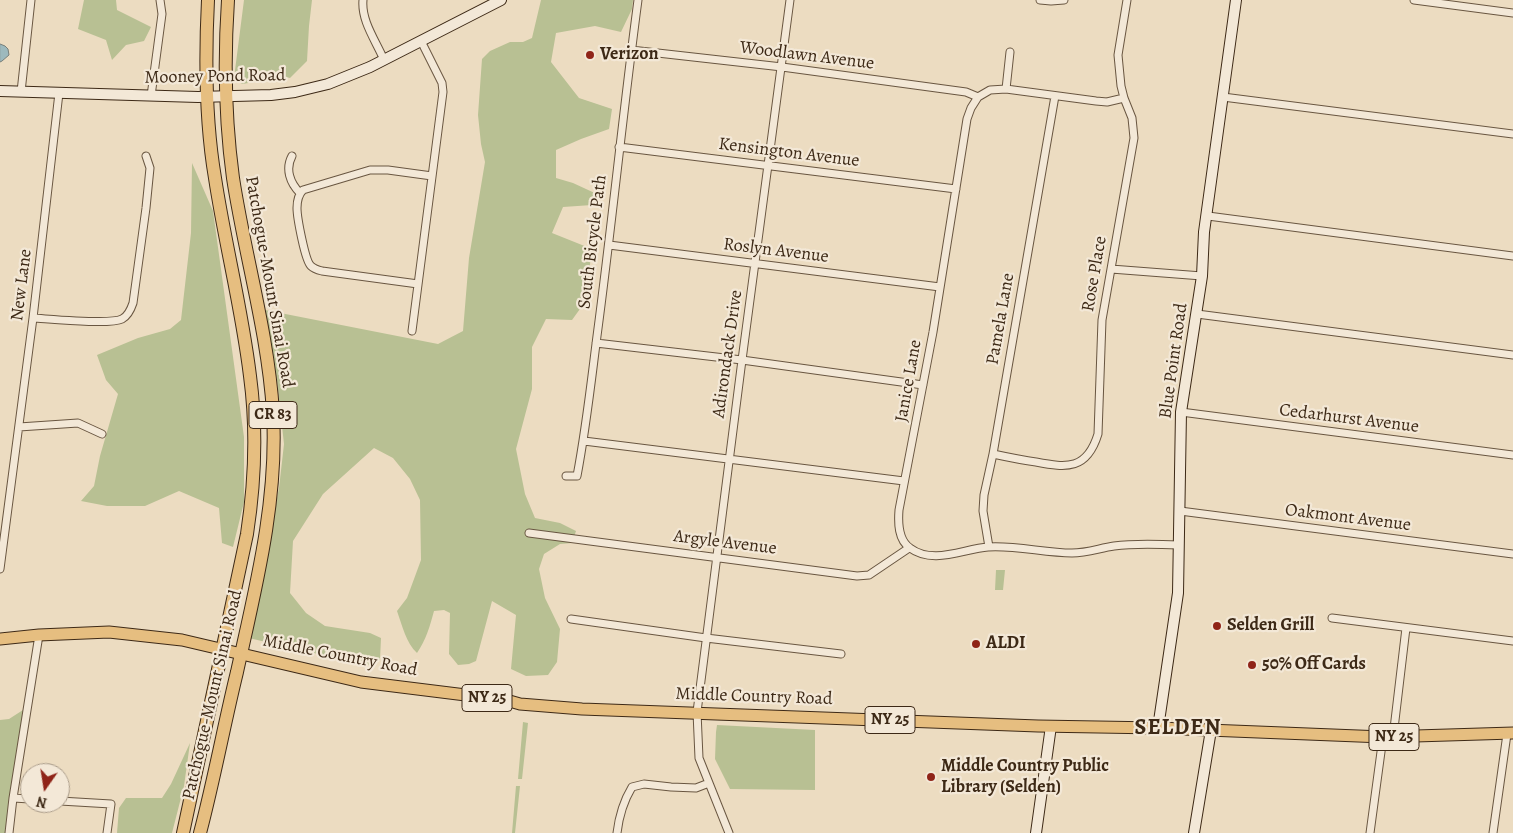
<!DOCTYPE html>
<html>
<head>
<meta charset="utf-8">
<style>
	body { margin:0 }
	#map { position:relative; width:1513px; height:833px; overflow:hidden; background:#ecdcc1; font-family:Alegreya,serif }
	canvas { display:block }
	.north { position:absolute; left:20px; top:763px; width:50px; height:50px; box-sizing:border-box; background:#f3e8d7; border:1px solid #aa9c8a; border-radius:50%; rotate:193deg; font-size:14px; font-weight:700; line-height:20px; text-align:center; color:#3d2916 }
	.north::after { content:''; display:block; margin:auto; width:18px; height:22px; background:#8f2418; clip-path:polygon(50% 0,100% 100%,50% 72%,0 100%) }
</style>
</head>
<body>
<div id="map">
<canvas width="1513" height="833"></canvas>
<div class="north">N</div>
</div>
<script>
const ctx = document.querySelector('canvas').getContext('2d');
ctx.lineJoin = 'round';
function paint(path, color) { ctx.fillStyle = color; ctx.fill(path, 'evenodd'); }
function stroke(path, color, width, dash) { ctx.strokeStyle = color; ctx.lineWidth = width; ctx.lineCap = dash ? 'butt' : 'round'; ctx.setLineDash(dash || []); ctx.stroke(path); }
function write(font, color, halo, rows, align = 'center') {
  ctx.font = font + ' Alegreya,serif'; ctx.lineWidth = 4.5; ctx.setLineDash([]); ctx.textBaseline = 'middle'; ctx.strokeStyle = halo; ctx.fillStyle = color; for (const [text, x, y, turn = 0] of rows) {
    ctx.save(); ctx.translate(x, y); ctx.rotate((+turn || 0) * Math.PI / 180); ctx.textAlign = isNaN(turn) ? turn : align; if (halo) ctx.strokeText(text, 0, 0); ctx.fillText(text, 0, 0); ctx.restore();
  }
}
paint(new Path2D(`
	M84 0H116L117 10 151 27 144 41 126 45 112 60 106 40 78 29Z
	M244 0H312L309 26 307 61 290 78 286 77 242 84 234 78Z
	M541 0H633L632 9 621 32 595 26 556 33 551 62 579 98 612 109 609 129 581 139 556 150V178L573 183 599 195 592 205 563 207 552 233 592 249 585 302 572 320 546 319 532 347V389L516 449 525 494 535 518 560 523 576 531 572 543 560 544 544 554 539 569 545 598 560 629 557 662 548 675 526 676 511 669 516 615 492 601 476 661 469 664 458 665 449 654 450 613 444 610 434 611C430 626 426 640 417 653 406 643 402 625 397 611L407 598 421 560 420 500 410 479 393 458 374 448 323 494 293 541 290 593 306 613 325 626 370 633 381 638 380 660 366 666C328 655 288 648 249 638L279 488 284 444 277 381 266 325 265 310 438 344 463 331 469 258 485 162 481 144 478 115 482 59 490 51 510 42H523L532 38Z
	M192 163 213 211 244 437V502L233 547 222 543 219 508 179 491 145 506H107L81 501 94 486 100 456 118 394 106 380 97 355 138 338 170 329 181 320 191 233Z
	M996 570H1005L1003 590H995Z
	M23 710 5 833H0V720L9 719Z
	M523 722 528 723 522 779H518Z
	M717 725 815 730V790L730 789 715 759 716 732Z
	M190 743 184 786 172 833H117L119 808 126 798H162L171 784Z
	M516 786H520L515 833H512Z`), '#b8c093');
const water = new Path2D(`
	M0 44 5 46 8 49 9 55 2 61 0 62Z`);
paint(water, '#9db9bd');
stroke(water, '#777f7a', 1);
const street = new Path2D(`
	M363 0C361 21 376 41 384 60
	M1040 0 1051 1 1064 0
	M1414 0 1513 13
	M631 50 782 67 966 92 978 97
	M1006 89 1010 52
	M21 92 31 0
	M151 96 162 14 160 0
	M1223 97 1513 134
	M1124 98 1107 102 1096 101 1006 89 990 90 978 97 971 108 967 119 933 332 899 510C898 523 898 540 910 548 933 565 963 549 988 547 1015 545 1045 553 1072 553 1087 553 1100 548 1114 546 1135 543 1157 544 1179 545
	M619 147 956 189
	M292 156C285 169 290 183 300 193
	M1208 216 1513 256
	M609 245 940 287
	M1111 269 1202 276
	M418 284 322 271C318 270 314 269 311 266 305 261 297 217 297 208 297 201 299 194 303 190L370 170H388L432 176
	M1197 314 1513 355
	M33 318C50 319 110 325 122 319 128 316 131 309 133 303L146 208 150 168 146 156
	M412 331 443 92 442 83 421 41
	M596 343 742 360 923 385
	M1181 412 1513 455
	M19 427 78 423 102 434
	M584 441 904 481
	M993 454C1007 457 1021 460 1036 462 1067 468 1087 470 1098 434L1102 320 1134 138 1132 118 1124 98 1121 86 1118 55 1127 0
	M566 476H577C586 429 591 383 597 336 612 224 623 112 638 0
	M1180 511 1513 554
	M529 533 857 576 869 575 909 548
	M989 547 983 511 984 495 993 454 1055 96
	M0 569 33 318 59 93
	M1332 618 1513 641
	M571 619 706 638 841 654
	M1393 737 1406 628
	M13 798 30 799
	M60 801 111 804 107 833
	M9 833 13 798 39 635
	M617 833C619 816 623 802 632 787L644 784 671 787 696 788 709 783
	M729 833 699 758 697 712 742 360 790 0
	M1370 833 1383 737
	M1493 833 1507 734`);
const secondary = new Path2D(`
	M0 91 198 97 271 95 295 92 328 84 370 67 501 0
	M1158 728 1178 593 1181 412 1202 276 1204 232 1236 0
	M1036 833 1051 726
	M1194 833 1211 730`);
const primary = new Path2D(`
	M0 639 39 635 109 632 182 640 361 682 506 700 520 704 582 709 1038 726 1158 728 1383 737 1513 733`);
const highway = new Path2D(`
	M183 833 247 534C255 482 257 428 250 376 242 309 225 244 215 178 205 119 205 59 208 0
	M200 833C214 780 224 725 237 672 256 586 278 501 273 412 268 333 245 256 233 178 225 119 224 59 228 0`);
stroke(street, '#695641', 9);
stroke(secondary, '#3d2916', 12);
stroke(primary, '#3d2916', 13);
stroke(highway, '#3d2916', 14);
stroke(street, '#f3e8d7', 7);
stroke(secondary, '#f3e8d7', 10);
stroke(primary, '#e6be80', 11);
stroke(highway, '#e6be80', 12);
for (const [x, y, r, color] of [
	[590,55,5,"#8f2418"],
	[1217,626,5,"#8f2418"],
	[976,644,5,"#8f2418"],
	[1252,665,5,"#8f2418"],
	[931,777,5,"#8f2418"]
]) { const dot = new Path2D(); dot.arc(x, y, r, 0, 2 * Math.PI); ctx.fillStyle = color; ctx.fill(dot); stroke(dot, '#f3e8d7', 2); }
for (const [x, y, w] of [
	[273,415,48],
	[487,698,50],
	[890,720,50],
	[1394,737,50]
]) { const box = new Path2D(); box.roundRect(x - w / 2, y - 13.5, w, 27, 4); ctx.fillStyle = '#f3e8d7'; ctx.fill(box); stroke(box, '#3d2916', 1); }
write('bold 16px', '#3d2916', null, [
	["CR 83",273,415],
	["NY 25",487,698],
	["NY 25",890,720],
	["NY 25",1394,737]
]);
write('bold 18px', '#3d2916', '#f3e8d7', [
	["Verizon",600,55],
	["Selden Grill",1227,626],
	["ALDI",986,644],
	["50% Off Cards",1262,665],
	["Middle Country Public",941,767],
	["Library (Selden)",941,788]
], 'left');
write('18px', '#3d2916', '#f3e8d7', [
	["Woodlawn Avenue",807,56,7],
	["Mooney Pond Road",215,77,-1],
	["Kensington Avenue",789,153,7],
	["South Bicycle Path",593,242,-83],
	["Roslyn Avenue",776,251,7],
	["Rose Place",1095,274,-80],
	["Patchogue-Mount Sinai Road",269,282,80],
	["New Lane",22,285,-83],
	["Pamela Lane",1001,319,-80],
	["Adirondack Drive",728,354,-82],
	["Blue Point Road",1174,361,-82],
	["Janice Lane",909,381,-80],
	["Cedarhurst Avenue",1349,419,7],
	["Oakmont Avenue",1348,518,7],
	["Argyle Avenue",725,543,7],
	["Middle Country Road",340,656,11],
	["Patchogue-Mount Sinai Road",213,695,-77],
	["Middle Country Road",754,697,2]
]);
ctx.letterSpacing = '1px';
write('bold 22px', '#3d2916', '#f3e8d7', [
	["SELDEN",1178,729]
]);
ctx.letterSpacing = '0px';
</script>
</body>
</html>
